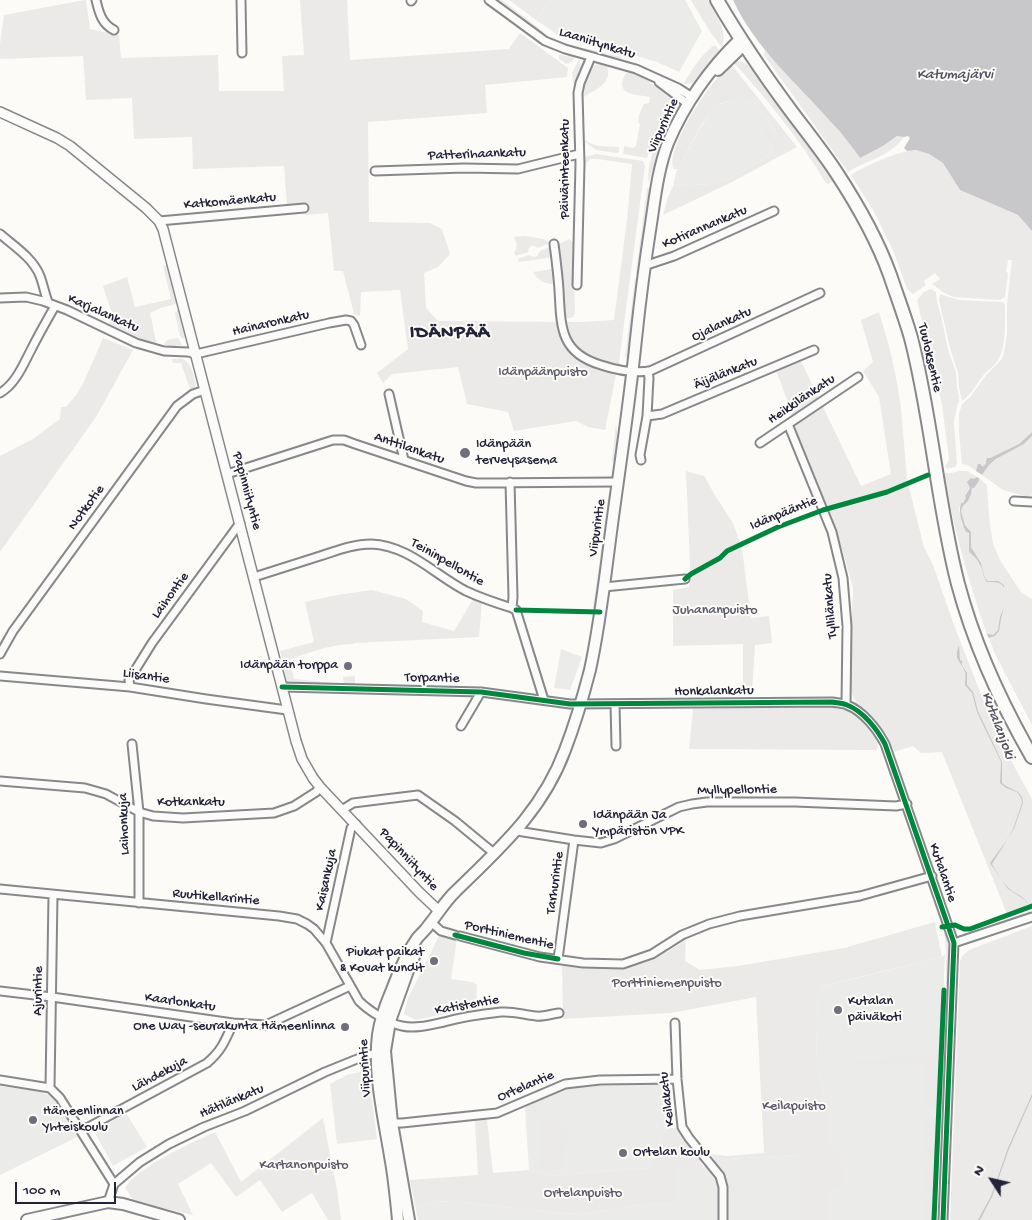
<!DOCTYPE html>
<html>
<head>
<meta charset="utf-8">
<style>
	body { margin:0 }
	#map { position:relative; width:1032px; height:1220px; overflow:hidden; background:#fcfbf8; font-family:"Gochi Hand",sans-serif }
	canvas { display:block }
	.north { position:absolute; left:967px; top:1155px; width:50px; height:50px; -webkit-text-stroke:4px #fdfcf7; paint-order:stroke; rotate:305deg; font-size:14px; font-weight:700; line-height:20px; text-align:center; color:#22223b }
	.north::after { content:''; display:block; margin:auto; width:18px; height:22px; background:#22223b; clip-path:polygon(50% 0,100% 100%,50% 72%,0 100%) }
	.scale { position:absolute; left:15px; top:1182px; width:101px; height:22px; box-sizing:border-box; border:2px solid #22223b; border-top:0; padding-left:6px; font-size:15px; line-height:18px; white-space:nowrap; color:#22223b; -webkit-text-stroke:4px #fdfcf7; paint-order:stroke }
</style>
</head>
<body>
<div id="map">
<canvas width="1032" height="1220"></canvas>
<div class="north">N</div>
<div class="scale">100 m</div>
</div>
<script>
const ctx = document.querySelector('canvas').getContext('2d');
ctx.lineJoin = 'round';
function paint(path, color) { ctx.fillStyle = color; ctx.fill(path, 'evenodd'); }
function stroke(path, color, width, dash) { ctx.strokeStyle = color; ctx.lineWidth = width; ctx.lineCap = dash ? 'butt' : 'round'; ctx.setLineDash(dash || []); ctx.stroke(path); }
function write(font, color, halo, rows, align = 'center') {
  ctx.font = font + ' "Gochi Hand",sans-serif'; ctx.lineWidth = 4; ctx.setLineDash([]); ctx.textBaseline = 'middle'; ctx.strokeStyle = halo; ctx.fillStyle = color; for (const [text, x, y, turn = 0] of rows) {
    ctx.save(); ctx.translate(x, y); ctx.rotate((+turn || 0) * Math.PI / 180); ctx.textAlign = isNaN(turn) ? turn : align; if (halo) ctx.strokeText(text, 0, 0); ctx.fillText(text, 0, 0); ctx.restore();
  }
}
paint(new Path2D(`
	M549 0H685L702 31 679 72 657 62 640 57 586 44 558 35 536 20Z
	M737 97 751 100 756 104 779 135 778 137 760 129 775 152 730 178 711 184 673 186 677 169 679 167 701 126 710 114 708 112 718 103 721 104Z
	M561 649 582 657 570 690 554 688Z
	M440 934 457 939 451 979 472 982 477 985 476 1007 416 1020 404 1014 408 998Z
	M945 954 934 1220H823L826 1102 816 1063 818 987 869 975 942 957Z
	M368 1070 377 1139 337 1144 330 1084 347 1075Z
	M661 1084 666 1128 648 1168 548 1176 529 1170 525 1107 565 1087Z
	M0 1086 37 1091 48 1095 56 1102 77 1137 0 1175Z
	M126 1113 147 1147 113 1166 94 1131Z
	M799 1155V1220H418L416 1210 430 1201 461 1202 561 1213 584 1214 645 1204 672 1203 678 1167H704L710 1163 728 1159Z`), '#ebebe9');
paint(new Path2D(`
	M85 0H86L90 29 119 35 121 58 218 55 219 91H284L282 56 304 55 300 0H347L350 60 509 49 520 33 568 68 567 77 485 85 487 113 368 122 369 222 430 223 442 229 450 254 438 267 424 273 426 308 438 321 580 322 614 320 627 220 632 164 598 159H591L585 164 584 157 596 154 643 161 645 166 619 362 620 363 618 365 605 430 588 427 576 421 514 431 508 412 467 404 458 367 392 374 383 383 377 373 408 349 400 290 361 292 360 316 354 314 343 271H334L328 213 305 215 297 204 287 205 284 166 193 169 192 137 134 139 132 98 86 100 83 56 0 59V44L4 15Z
	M497 0H502L544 32 542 33 536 30Z
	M509 0H549L536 20Z
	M691 0H708C716 17 728 28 722 48L709 30Z
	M713 46H716L720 52 719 55 697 80 692 83 684 84C689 73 703 53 713 46Z
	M584 48 622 57 620 59 582 50Z
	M765 50 833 123 860 158 883 146 897 136 904 137C891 156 867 160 848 172L764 55Z
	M559 55H560L575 57 572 62 566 64 559 59Z
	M579 59 581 65 574 89 572 73Z
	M737 61C745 61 748 65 753 70L833 181 828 184 826 183C800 140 768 100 734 63Z
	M598 64 607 66C613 83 596 89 584 97L583 96C581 85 586 68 598 64Z
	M731 64 797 147 730 183 663 215 668 197 673 186 711 184 730 178 775 152 760 129C768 128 772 132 777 136L779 135 756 104C742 95 735 98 720 104L718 103 709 112 710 114 701 125 679 167 677 169H674C665 153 699 101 710 87 716 79 723 71 731 64Z
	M631 71 646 79 671 99 665 110 647 158 623 154 624 146 633 148 636 146 640 124 638 123 639 115 644 104 649 103 650 97C636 94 613 96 626 73Z
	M673 104V115L661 145 649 182C644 168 664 118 673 104Z
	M585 140C595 148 608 146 619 147V152L617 153 596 150 584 141Z
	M916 150 929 154 943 163 960 190 1018 215 1032 231V432L1019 444 990 458 983 467 976 471 969 466 962 464 959 432V414L962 404 970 397 987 374 998 363 1003 357 1007 335V303L1012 260H1008L1006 272 1008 273 1005 297 1000 300 954 297 944 293 932 284 940 279 935 273 924 281 926 285 913 294 907 289 893 250 873 210 851 175C869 164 895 152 916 150Z
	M647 188H650L638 274 636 273Z
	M525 236 544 239 550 243 538 248 532 245 529 248 528 252 516 256 514 253C518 247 517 243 514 237Z
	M569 239 573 242 575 313 573 317 570 318H564L563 312 561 260 557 245Z
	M551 246 554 257 519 262 518 259 529 255 533 257 537 256 540 251Z
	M168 265 177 302 176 304 161 308 150 313 157 346 142 340 109 323 112 314 103 286 127 277 135 307 171 299 163 266Z
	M552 269 555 272 556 284C547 285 536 280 533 272Z
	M635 279H638L627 356 625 358Z
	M931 289 936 292V294L937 302 941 316 948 349 956 373 957 388 959 396V402L958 403 954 421 957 464 955 467 947 469 945 466 947 464 949 459 942 405 917 300 924 292Z
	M940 294 959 300 1003 302 1005 304C1005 320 1007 350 996 363 992 368 986 371 982 377 976 385 971 395 962 401L959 388 958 373 950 348 939 300Z
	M179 309 186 336 183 339 180 336 175 313 177 310Z
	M879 312 890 350 896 377 901 408 907 479 924 547 933 565 954 625 996 733 1032 799V904L1007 914 942 752 921 753 913 746 894 752 887 735 872 717 857 703 851 693 850 663 853 588 842 548 829 514 807 460 795 427 793 416 776 370 801 361 861 486 891 474 879 397 863 371 873 362 861 320Z
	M103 338 133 350 96 417 0 552V456L33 439 60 419 61 407H66L77 394 83 384Z
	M178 338 182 345 166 347 164 344 167 340Z
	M182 358C192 364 193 374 196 385L194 388 190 389 181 363H173L172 359Z
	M616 424 618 438 615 460 613 462 612 460Z
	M1032 436V495L1028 497 1003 490 982 475 989 465 996 459 1024 444Z
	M686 471 704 476 716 497 733 523 742 548 751 618 769 616 772 643 755 645 752 693H743V644L673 646V590L689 587 690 566Z
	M959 471H967L977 477 973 479 969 483 970 488 965 495 966 499 963 503H961L959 509 962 524 969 534V551C973 556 978 560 980 565 984 571 982 576 987 582 994 582 1000 581 1004 588V585L997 581H988L985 578 981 563 971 547V532L965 525 961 511 963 506 968 501 972 488H974L979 481V478L987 485 989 516 993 544 1001 562 1021 592 1032 599V725L995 654 989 638 995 636 999 631 998 630 993 635H987C969 582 953 528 944 473H952Z
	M609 491 610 492 595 609 593 608Z
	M372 590 406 599 423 611 422 622 454 631 473 599 482 602 479 637 354 643V644C329 644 306 654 283 662L280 651 314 642 305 602 337 595Z
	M286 667 292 670 294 679 334 683 336 684 335 685H288L284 668Z
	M355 676V686H348L344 684 343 677Z
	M835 705C854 711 867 724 878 741L877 750 689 749 693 709Z
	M935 922 942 957 818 987 816 1063 826 1102 829 1100V1148C846 1160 844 1169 841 1187H829V1220H799V1155L728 1159 716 1162 711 1154 726 1156 764 1153 756 997 671 1013 563 1019 562 962C596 965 631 972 662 955 670 950 678 945 686 940L685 961 700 970 738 966 844 948Z
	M1032 926V1220H950L960 961 962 956 969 950Z
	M945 931 949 947V984H946V949L944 933Z
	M945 990H948L946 1048H943Z
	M939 1055 937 1105 935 1108 928 1109 926 1107 925 1063 854 1066V1060Z
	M942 1056 945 1060 944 1101 940 1105Z
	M323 1118 337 1190 341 1220H328L312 1193 282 1212 260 1180 236 1197 211 1163 178 1184 193 1215 134 1201 125 1188C130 1179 138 1175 145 1169 167 1154 191 1143 215 1132L241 1182Z
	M553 1118 568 1131 563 1166 556 1170 538 1168 541 1120Z
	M928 1118 934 1119 937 1122 935 1151 932 1156H927L925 1154 924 1122 925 1120Z
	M475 1120H487L493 1173 529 1170 548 1176 648 1168 666 1128H678L704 1167H678L673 1203 645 1204 584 1214 561 1213 461 1202 430 1201 416 1210 410 1180 478 1175Z
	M925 1166H935L934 1191 924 1190Z
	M925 1197H935L934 1220H925Z`), '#ebeae8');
paint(new Path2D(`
	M733 0H1032V231L1018 215 960 190 943 163 929 154 916 150 907 151 904 148 910 138 908 136 904 137 897 136 883 146 860 158C851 146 842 133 831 122 797 83 755 48 733 0Z
	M1032 432V436L1024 444 996 459 989 465 982 475 976 471 978 464H980L983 467 986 463V461L987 458H990L1019 444Z
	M977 477 979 478V481L974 488H972L971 494 968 501 963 506 961 511 965 525 971 532V547L981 563 985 578 988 581H998L1004 585V607L1001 619 999 631 995 636 989 638 987 635 988 634 993 635 998 630 1000 617 1004 607V588C1001 581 993 582 987 582 982 576 984 571 980 565 978 560 973 555 969 552V533L966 532C962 524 958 512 961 503H963L966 498 965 496 970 488 967 482 971 478 973 479Z
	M959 645 960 660 962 661V665L967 673V685L973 692 978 711 1002 762V783L1006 786 1018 792 1022 797 1023 803 1014 829 992 864C996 871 1004 885 1011 890 1017 895 1026 897 1028 905L1025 900 1008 889 990 863 1009 837 1013 829 1022 803 1021 798 1017 792 1006 788 1000 783 1001 762 977 712 972 693 965 685C965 681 966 676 965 672 961 660 953 661 959 645Z
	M1032 1094V1097L1009 1149 992 1197 980 1220H978L991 1196 1008 1148Z`), '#c8c8ca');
const minor = new Path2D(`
	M96 0C99 13 102 24 114 30
	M241 0 242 53
	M489 0 545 41 565 49 636 69 678 88 692 97
	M411 1 412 0
	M659 82 688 104
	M375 171 464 168 518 169 579 154
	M159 221 304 208
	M0 234C14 246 33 258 40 276 43 284 45 294 48 302
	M554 244C556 259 558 274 559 290 561 327 560 353 601 365 616 370 635 373 650 371L820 293
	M644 266 674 256 774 211
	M577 285 580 164 578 93 580 83 591 57
	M0 298 26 297 43 301 67 310 136 343 164 351 188 352 196 354 329 323 346 320 351 321 354 325 361 345
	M0 393C16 384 24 363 32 348 39 334 47 320 55 306
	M389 394 404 460
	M647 416 662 414 814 350
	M788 424 832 532 843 578 847 626 846 704
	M760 443 858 377
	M641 460 640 455 647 416 649 378 648 371
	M227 474 333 440H344L355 444 466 481 476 483 617 482
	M510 482 513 597 512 608 516 610 544 700
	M1014 501 1032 502
	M254 577C276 570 298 563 320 556 336 551 353 544 371 544 408 545 435 575 466 591 481 598 496 603 512 608
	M604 587 685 579
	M0 654 13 631 177 406 193 394 205 390
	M0 676 130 687 206 699 287 710
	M130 687 129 680 152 643 240 523
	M282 687 481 692 570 704 832 702C837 703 843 703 847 705 863 711 877 729 885 744L954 943 943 1220
	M615 704 616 746
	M461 726 481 692
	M132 744 139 812V903
	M0 781 85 788 106 794 139 812 153 816 183 818 274 813 294 806 316 792 320 787
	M342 810 353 803 418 795 455 821 495 854
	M517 831 574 840 601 843 614 839 679 807 692 804 707 802H795L896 806 907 804
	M0 889 279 916 297 919 307 924 314 929 326 943 359 1001C368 1010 389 1024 402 1026 416 1029 430 1025 444 1022 462 1017 482 1014 501 1012 515 1011 523 1015 536 1016 543 1017 551 1014 559 1013
	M431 922 441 931 455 935
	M460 936 540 957 583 963 623 964 652 954 682 935 709 924 740 916 860 896 932 876
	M326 943 351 828 356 824
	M954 943 1032 917
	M558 959 574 840
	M0 991 52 997 233 1023 266 1025 350 986
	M675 1023 677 1079 682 1127 689 1138 720 1176 723 1187V1220
	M0 1080 50 1088 60 1098 114 1184
	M50 1088 53 895
	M390 1123H402L497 1113 565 1084 600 1080 677 1079
	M81 1131 207 1063C222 1050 225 1041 233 1023
	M108 1202 114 1184 140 1162 169 1144 204 1127 245 1111 325 1072 362 1057 380 1052`);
const tertiary = new Path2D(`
	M0 112 57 138 70 146 146 208 159 221 163 229 296 741 302 759 313 778 320 787 419 892 439 911`);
const secondary = new Path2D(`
	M718 70 745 44
	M27 1220 108 1202 123 1204 179 1220
	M398 1220C396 1199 394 1177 390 1156 384 1119 373 1072 378 1035 380 1020 385 1006 391 992 398 974 405 956 416 940 419 935 425 931 428 926 438 914 445 901 456 891 501 847 543 810 565 750 575 724 583 697 590 670 601 620 606 568 613 517 621 458 630 399 636 339 640 301 645 262 651 224 655 197 658 169 668 143 685 103 710 68 741 38
	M409 1220 392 1123 385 1051 390 1021 409 968 417 950`);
const trunk = new Path2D(`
	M717 0C739 38 765 76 791 111 806 131 822 151 836 172 857 204 877 239 890 275 897 296 905 317 911 338 932 419 937 503 958 584 974 644 1001 703 1032 757`);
stroke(minor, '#88888c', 11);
stroke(tertiary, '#88888c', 12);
stroke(secondary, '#88888c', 14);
stroke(trunk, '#88888c', 16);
stroke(minor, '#fbfbf9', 7);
stroke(tertiary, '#fbfbf9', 9);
stroke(secondary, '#fbfbf9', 10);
stroke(trunk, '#fbfbf9', 12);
stroke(new Path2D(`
	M685 579 691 574 720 558 727 551 778 527 823 510 887 492 928 475
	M516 610 600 612
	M282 687 481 692 570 704 832 702C837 703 843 703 847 705 863 711 877 729 885 744L954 943 943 1220
	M942 927 955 925 964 929H970L1032 906
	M455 935 524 953 558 959
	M934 1220 944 990`), '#00873e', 5);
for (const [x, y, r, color] of [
	[465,453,6,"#6e6e7d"],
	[348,666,5,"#6e6e7d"],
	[583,824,5,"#6e6e7d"],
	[434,961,5,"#6e6e7d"],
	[838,1010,5,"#6e6e7d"],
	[345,1027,5,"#6e6e7d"],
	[33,1120,5,"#6e6e7d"],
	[623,1153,5,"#6e6e7d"]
]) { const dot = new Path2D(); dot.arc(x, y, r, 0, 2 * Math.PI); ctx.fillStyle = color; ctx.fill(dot); stroke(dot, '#fdfcf7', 2); }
write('14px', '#22223b', '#fdfcf7', [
	["Laaniitynkatu",597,44,17],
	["Viipurintie",664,126,-66],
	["Patterihaankatu",477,155,-2],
	["Päivärinteenkatu",566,169,-90],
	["Katkomäenkatu",230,202,-5],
	["Kotirannankatu",705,228,-23],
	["Karjalankatu",103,314,24],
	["Hainaronkatu",271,324,-13],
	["Ojalankatu",722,325,-25],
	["Tuuloksentie",929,358,77],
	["Äijälänkatu",726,374,-22],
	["Heikkilänkatu",802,400,-34],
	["Anttilankatu",409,449,19],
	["Papinniityntie",246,491,75],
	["Notkotie",87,508,-54],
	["Idänpääntie",784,514,-22],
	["Viipurintie",598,528,-82],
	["Teininpellontie",447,563,30],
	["Laihontie",171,596,-54],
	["Tyllilänkatu",831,606,-95],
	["Liisantie",146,677,8],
	["Torpantie",432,679,1],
	["Honkalankatu",714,692,-1],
	["Myllypellontie",737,791,-1],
	["Kotkankatu",191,803],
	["Laihonkuja",125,824,-92],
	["Papinniityntie",408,860,47],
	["Kutalantie",942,873,71],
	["Kaisankuja",327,880,-78],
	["Tarhurintie",556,883,-82],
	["Ruutikellarintie",216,898,5],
	["Porttiniementie",509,936,13],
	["Ajurintie",39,991,-89],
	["Kaarlonkatu",180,1003,8],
	["Katistentie",467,1006,-10],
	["Viipurintie",366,1068,-93],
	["Lähdekuja",160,1075,-28],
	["Ortelantie",526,1087,-23],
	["Keilakatu",668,1099,-97],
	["Hätilänkatu",232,1102,-23]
]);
write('14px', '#5a5a6b', '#fdfcf7', [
	["Idänpäänpuisto",543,373],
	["Juhananpuisto",715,611],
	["Porttiniemenpuisto",667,984],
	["Keilapuisto",794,1107],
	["Kartanonpuisto",304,1166],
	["Ortelanpuisto",583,1194]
]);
write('14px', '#22223b', '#fdfcf7', [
	["Idänpään",476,445],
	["terveysasema",476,461],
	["Idänpään torppa",338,666,"right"],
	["Idänpään Ja",593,816],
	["Ympäristön VPK",593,832],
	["Piukat paikat",424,953,"right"],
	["& Kovat kundit",424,969,"right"],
	["Kutalan",848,1002],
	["päiväkoti",848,1018],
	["One Way -seurakunta Hämeenlinna",335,1027,"right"],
	["Hämeenlinnan",43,1112],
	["Yhteiskoulu",43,1128],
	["Ortelan koulu",633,1153]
], 'left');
write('italic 15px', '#545466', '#fdfcf7', [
	["Katumajärvi",955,76],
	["Kutalanjoki",997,726,69]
]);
ctx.letterSpacing = '1px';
write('bold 19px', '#22223b', '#fdfcf7', [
	["IDÄNPÄÄ",450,334]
]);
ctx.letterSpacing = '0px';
</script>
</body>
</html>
